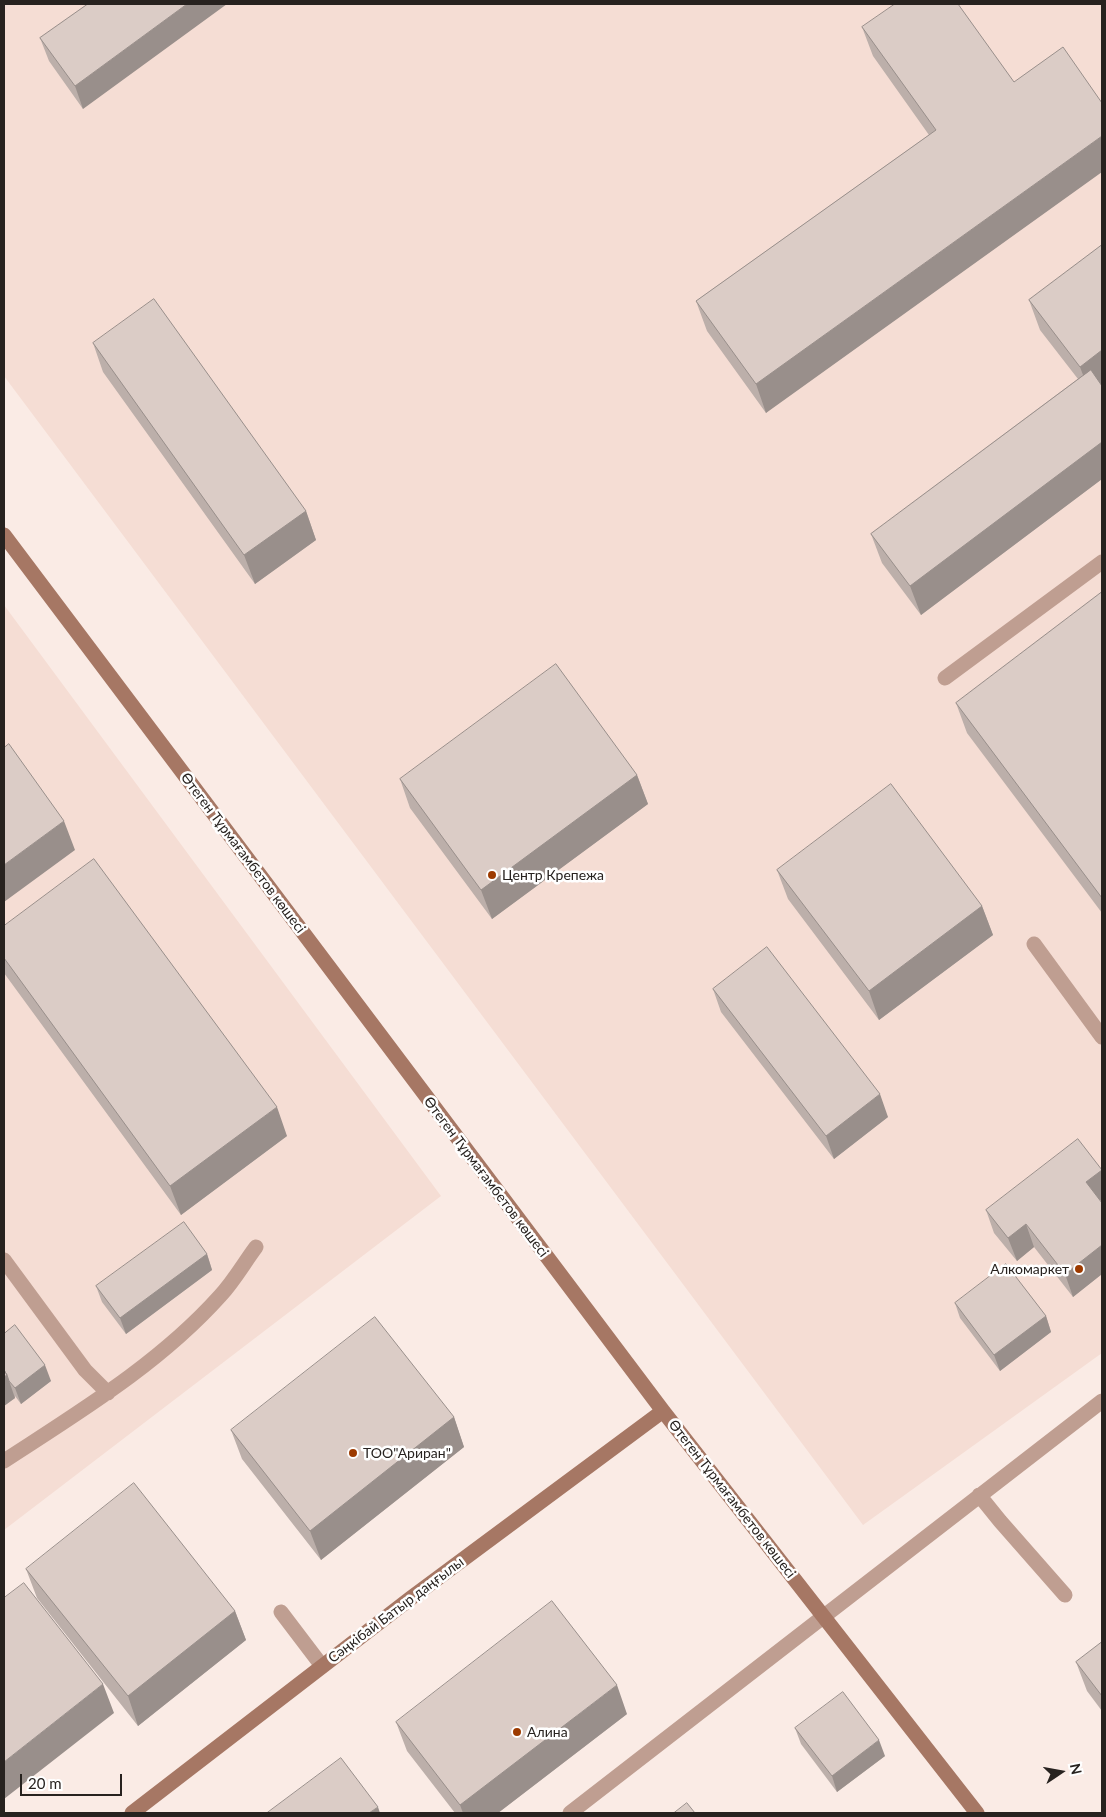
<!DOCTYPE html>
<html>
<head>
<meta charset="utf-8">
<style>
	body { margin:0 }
	#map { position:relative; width:1106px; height:1817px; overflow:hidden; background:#faebe5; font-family:Lato,sans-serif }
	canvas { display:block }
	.frame { position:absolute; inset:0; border:5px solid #27221f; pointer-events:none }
	.north { position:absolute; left:1036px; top:1747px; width:50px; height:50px; -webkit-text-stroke:4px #fff; paint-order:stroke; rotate:78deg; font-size:14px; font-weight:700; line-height:20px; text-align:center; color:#27221f }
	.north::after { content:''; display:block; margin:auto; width:18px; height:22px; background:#27221f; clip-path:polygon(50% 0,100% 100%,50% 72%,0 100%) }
	.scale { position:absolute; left:20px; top:1774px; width:102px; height:22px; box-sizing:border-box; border:2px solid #27221f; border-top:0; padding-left:6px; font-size:15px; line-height:18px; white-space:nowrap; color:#27221f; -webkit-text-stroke:4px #fff; paint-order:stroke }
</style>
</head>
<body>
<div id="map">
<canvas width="1106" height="1817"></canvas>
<div class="frame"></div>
<div class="north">N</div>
<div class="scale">20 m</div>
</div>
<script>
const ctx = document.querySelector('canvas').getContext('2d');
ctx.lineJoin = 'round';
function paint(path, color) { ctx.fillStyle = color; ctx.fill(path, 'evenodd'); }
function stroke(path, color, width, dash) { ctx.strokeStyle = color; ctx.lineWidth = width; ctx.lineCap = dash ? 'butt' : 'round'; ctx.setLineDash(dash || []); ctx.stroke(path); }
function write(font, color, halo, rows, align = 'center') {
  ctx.font = font + ' Lato,sans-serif'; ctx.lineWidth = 5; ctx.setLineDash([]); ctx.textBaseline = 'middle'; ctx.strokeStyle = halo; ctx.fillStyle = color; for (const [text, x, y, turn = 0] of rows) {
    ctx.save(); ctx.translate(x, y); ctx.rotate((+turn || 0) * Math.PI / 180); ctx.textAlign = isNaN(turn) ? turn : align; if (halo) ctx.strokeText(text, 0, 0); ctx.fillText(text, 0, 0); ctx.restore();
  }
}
paint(new Path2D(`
	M4 4H1102V1353L863 1525 4 376Z
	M4 605 441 1196 4 1530Z`), '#f5ddd4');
stroke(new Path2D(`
	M945 678 1102 562
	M1034 944 1102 1037
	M4 1260 85 1370 108 1393
	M4 1461C79 1412 159 1364 220 1296 234 1281 244 1263 256 1247
	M979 1495 1000 1521 1065 1595
	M281 1612 322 1666
	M823 1617 1102 1401`), '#bf9e91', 15);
stroke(new Path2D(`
	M570 1813 823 1617`), '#bf9e91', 15);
stroke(new Path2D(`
	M4 535 663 1411 977 1813
	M132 1813 411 1598 663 1411`), '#a67764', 15);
paint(new Path2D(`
	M88 4 83 109 49 61 40 38Z
	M862 27 1014 82 766 413 707 331 696 301 929 135 873 56Z
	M1102 245V479L921 615 882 563 871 534 1078 379 1040 330 1029 300Z
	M93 343 306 511 316 540 255 584 103 372Z
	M1102 592V913L967 733 956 703Z
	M637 775 648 804 492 919 410 808 400 779Z
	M777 870 982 906 993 935 879 1020 788 899Z
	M4 926 287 1136 181 1215 4 973Z
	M713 989 888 1117 834 1159 721 1012Z
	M1102 1170V1199L1100 1201 1102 1203V1274L1073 1297 1034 1247 1017 1261 994 1233 986 1210Z
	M207 1254 212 1270 126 1334 102 1302 96 1286Z
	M955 1303 1046 1316 1051 1332 1000 1371 960 1318Z
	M4 1334 51 1381 21 1404 15 1396V1398L4 1406Z
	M454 1417 464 1447 321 1560 242 1459 231 1430Z
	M26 1569 235 1611 246 1640 138 1726 37 1598Z
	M1102 1642V1711L1087 1691 1076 1662Z
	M627 1714 498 1813H455L407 1751 396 1722Z
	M795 1728 885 1756 837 1792 801 1744Z`), '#bcafaa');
paint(new Path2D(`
	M187 4H227L83 109 75 86Z
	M1102 136V172L766 413 756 384Z
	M1102 350V388L1091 396 1080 367Z
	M1102 442V479L921 615 910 586Z
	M306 511 316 540 255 584 244 555Z
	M637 775 648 804 492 919 481 890Z
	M64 821 75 850 4 902V865Z
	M982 906 993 935 879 1020 869 991Z
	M880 1094 888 1117 834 1159 826 1136Z
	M277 1107 287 1136 181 1215 170 1186Z
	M1102 1170V1199L1095 1205 1086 1182Z
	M1026 1224 1034 1247 1017 1261 1008 1238Z
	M1102 1245V1274L1073 1297 1065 1274Z
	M207 1254 212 1270 126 1334 120 1318Z
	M1046 1316 1051 1332 1000 1371 994 1355Z
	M45 1365 51 1381 21 1404 15 1388Z
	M7 1375 15 1398 4 1406V1377Z
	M454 1417 464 1447 321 1560 310 1531Z
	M235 1611 246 1640 138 1726 128 1696Z
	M103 1684 114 1713 4 1799V1762Z
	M617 1685 627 1714 498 1813H463L460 1805Z
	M879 1740 885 1756 837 1792 832 1776Z
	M378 1807 380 1813H369Z`), '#998f8b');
const building = new Path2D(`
	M88 4H187L75 86 40 38Z
	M895 4H958L1014 82 1063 47 1102 103V136L756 384 696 301 936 130 862 27Z
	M1102 245V350L1080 367 1029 300Z
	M154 299 306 511 244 555 93 343Z
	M1091 370 1102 386V442L910 586 871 534Z
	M1102 592V898L956 703Z
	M556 664 637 775 481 890 400 779Z
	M9 744 64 821 4 865V748Z
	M891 784 982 906 869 991 777 870Z
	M94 859 277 1107 170 1186 4 958V926Z
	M767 947 880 1094 826 1136 713 989Z
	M1078 1139 1102 1170 1086 1182 1102 1203V1245L1065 1274 1026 1224 1008 1238 986 1210Z
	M184 1222 207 1254 120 1318 96 1286Z
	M1006 1264 1046 1316 994 1355 955 1303Z
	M375 1317 454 1417 310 1531 231 1430Z
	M15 1325 45 1365 15 1388 9 1381 7 1375 4 1370V1334Z
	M4 1370 7 1375 4 1377Z
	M134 1483 235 1611 128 1696 26 1569Z
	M24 1583 103 1684 4 1762V1598Z
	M552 1601 617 1685 460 1805 396 1722Z
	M1102 1642V1696L1076 1662Z
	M843 1692 879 1740 832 1776 795 1728Z
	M341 1758 378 1807 369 1813H267Z
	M687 1803 695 1813H674Z`);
paint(building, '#dbccc6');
stroke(building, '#998f8b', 1);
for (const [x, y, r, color] of [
	[492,875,5,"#9d3a00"],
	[1079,1269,5,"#9d3a00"],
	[353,1453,5,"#9d3a00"],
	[517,1732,5,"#9d3a00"]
]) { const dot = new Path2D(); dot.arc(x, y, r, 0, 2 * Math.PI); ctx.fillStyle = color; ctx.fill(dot); stroke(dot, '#fff', 2); }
write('14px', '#27221f', '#fff', [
	["Өтеген Тұрмағамбетов көшесі",243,853,53],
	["Өтеген Тұрмағамбетов көшесі",486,1177,53],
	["Өтеген Тұрмағамбетов көшесі",732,1499,52],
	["Сәңкібай Батыр даңғылы",396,1610,-37]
]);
write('14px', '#27221f', '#fff', [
	["Центр Крепежа",502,875],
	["Алкомаркет",1069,1269,"right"],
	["ТОО\"Ариран\"",363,1453],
	["Алина",527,1732]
], 'left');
</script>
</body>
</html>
